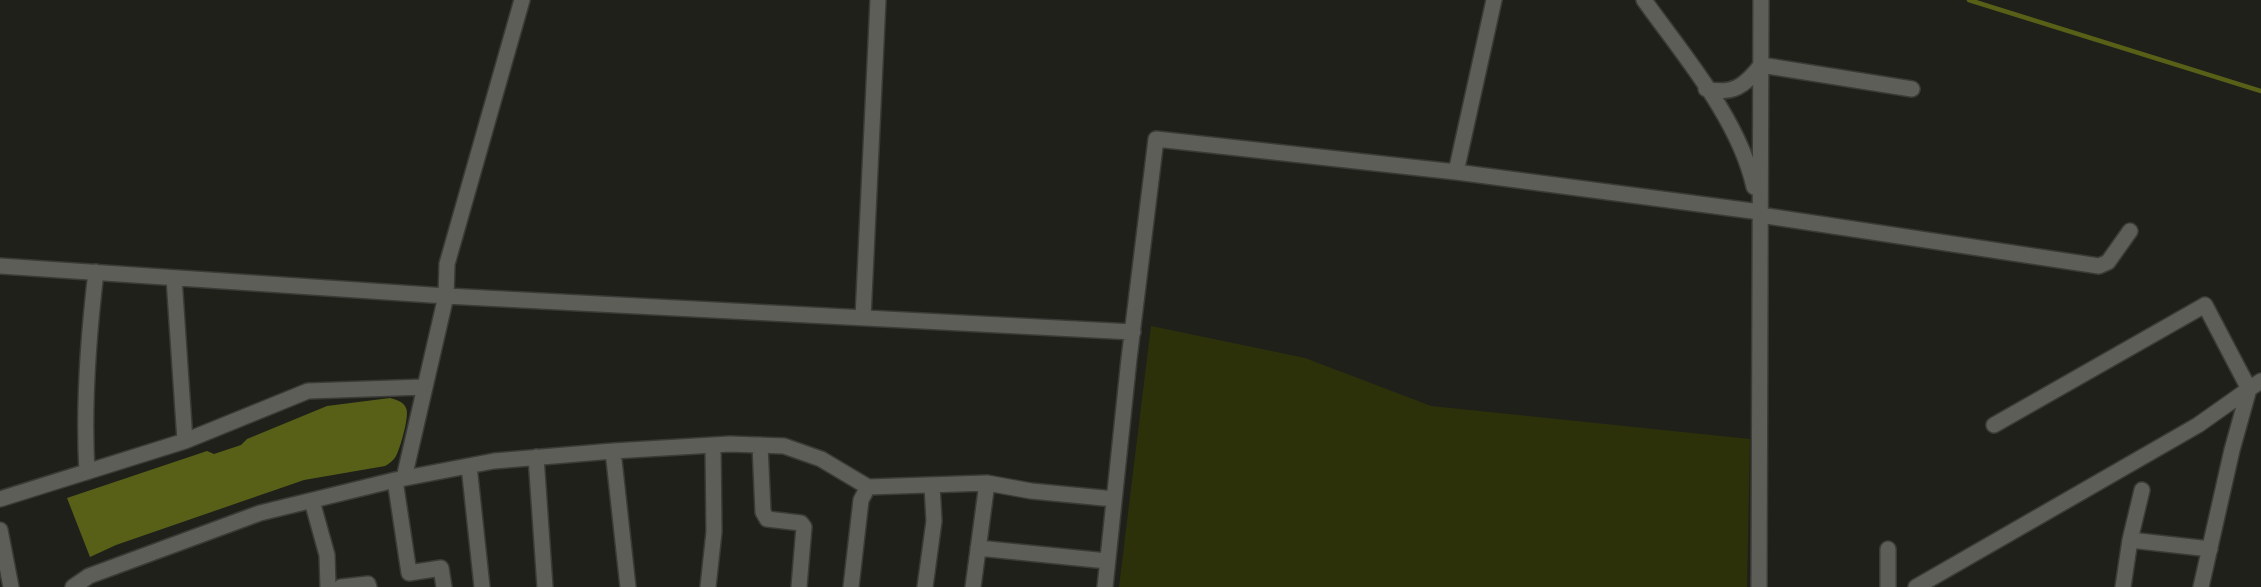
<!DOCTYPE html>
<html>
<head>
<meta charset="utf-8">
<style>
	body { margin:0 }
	canvas { display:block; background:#1f201a }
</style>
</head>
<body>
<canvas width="2261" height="587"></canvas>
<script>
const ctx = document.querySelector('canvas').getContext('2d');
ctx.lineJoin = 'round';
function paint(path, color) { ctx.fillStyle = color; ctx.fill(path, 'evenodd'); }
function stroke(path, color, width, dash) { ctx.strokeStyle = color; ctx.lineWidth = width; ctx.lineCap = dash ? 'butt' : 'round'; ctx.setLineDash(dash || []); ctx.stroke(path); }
paint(new Path2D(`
	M1151 326 1305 358 1431 406 1750 439 1747 587H1119Z`), '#2d3109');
paint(new Path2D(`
	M390 398C397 400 404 402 406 408 410 415 400 449 396 456 393 461 390 463 385 466L304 480 116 545 90 557 67 498 207 451 214 454 241 445 247 439 327 406Z`), '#585f17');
stroke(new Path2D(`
	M1969 0 2261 91`), '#585f17', 4.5);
const minor = new Path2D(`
	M1644 0C1684 56 1739 119 1754 187
	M1706 89C1733 95 1745 86 1761 65L1912 89
	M1456 172 1494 0
	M1760 215 2099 266 2108 262 2130 231
	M0 266 446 296 1133 332
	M174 278 185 441
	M863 318 878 0
	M760 445 763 512 767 519 801 523 804 527 799 587
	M613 451 628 587
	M536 457 545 587
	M469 466 482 587
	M87 472C83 404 88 339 96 272
	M404 478 446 296 447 264 522 0
	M395 480 409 573 441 568 444 587
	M0 499 185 441 308 391 424 387
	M312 501 327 555 328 587
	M0 530 11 587
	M2130 540 2210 549
	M978 548 1107 561
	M73 587 89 576 260 513 395 480 494 461 613 451 730 444 784 446 821 459 868 487 987 483 1031 491 1114 499
	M341 587 368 584 369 587
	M708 587 714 532 713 445
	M851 587 861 500 868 487
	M925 587 934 521 932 485
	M973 587 987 483
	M1105 587 1129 359 1156 139 1456 172 1760 212
	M1759 587 1761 0
	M1888 587V549
	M1916 587 2198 425 2249 389 2205 305 1994 425
	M2123 587 2130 540 2142 490
	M2201 587 2232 450 2249 389 2261 381`);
stroke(minor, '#3a3a36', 18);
stroke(minor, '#5d5e58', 15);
</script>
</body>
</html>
